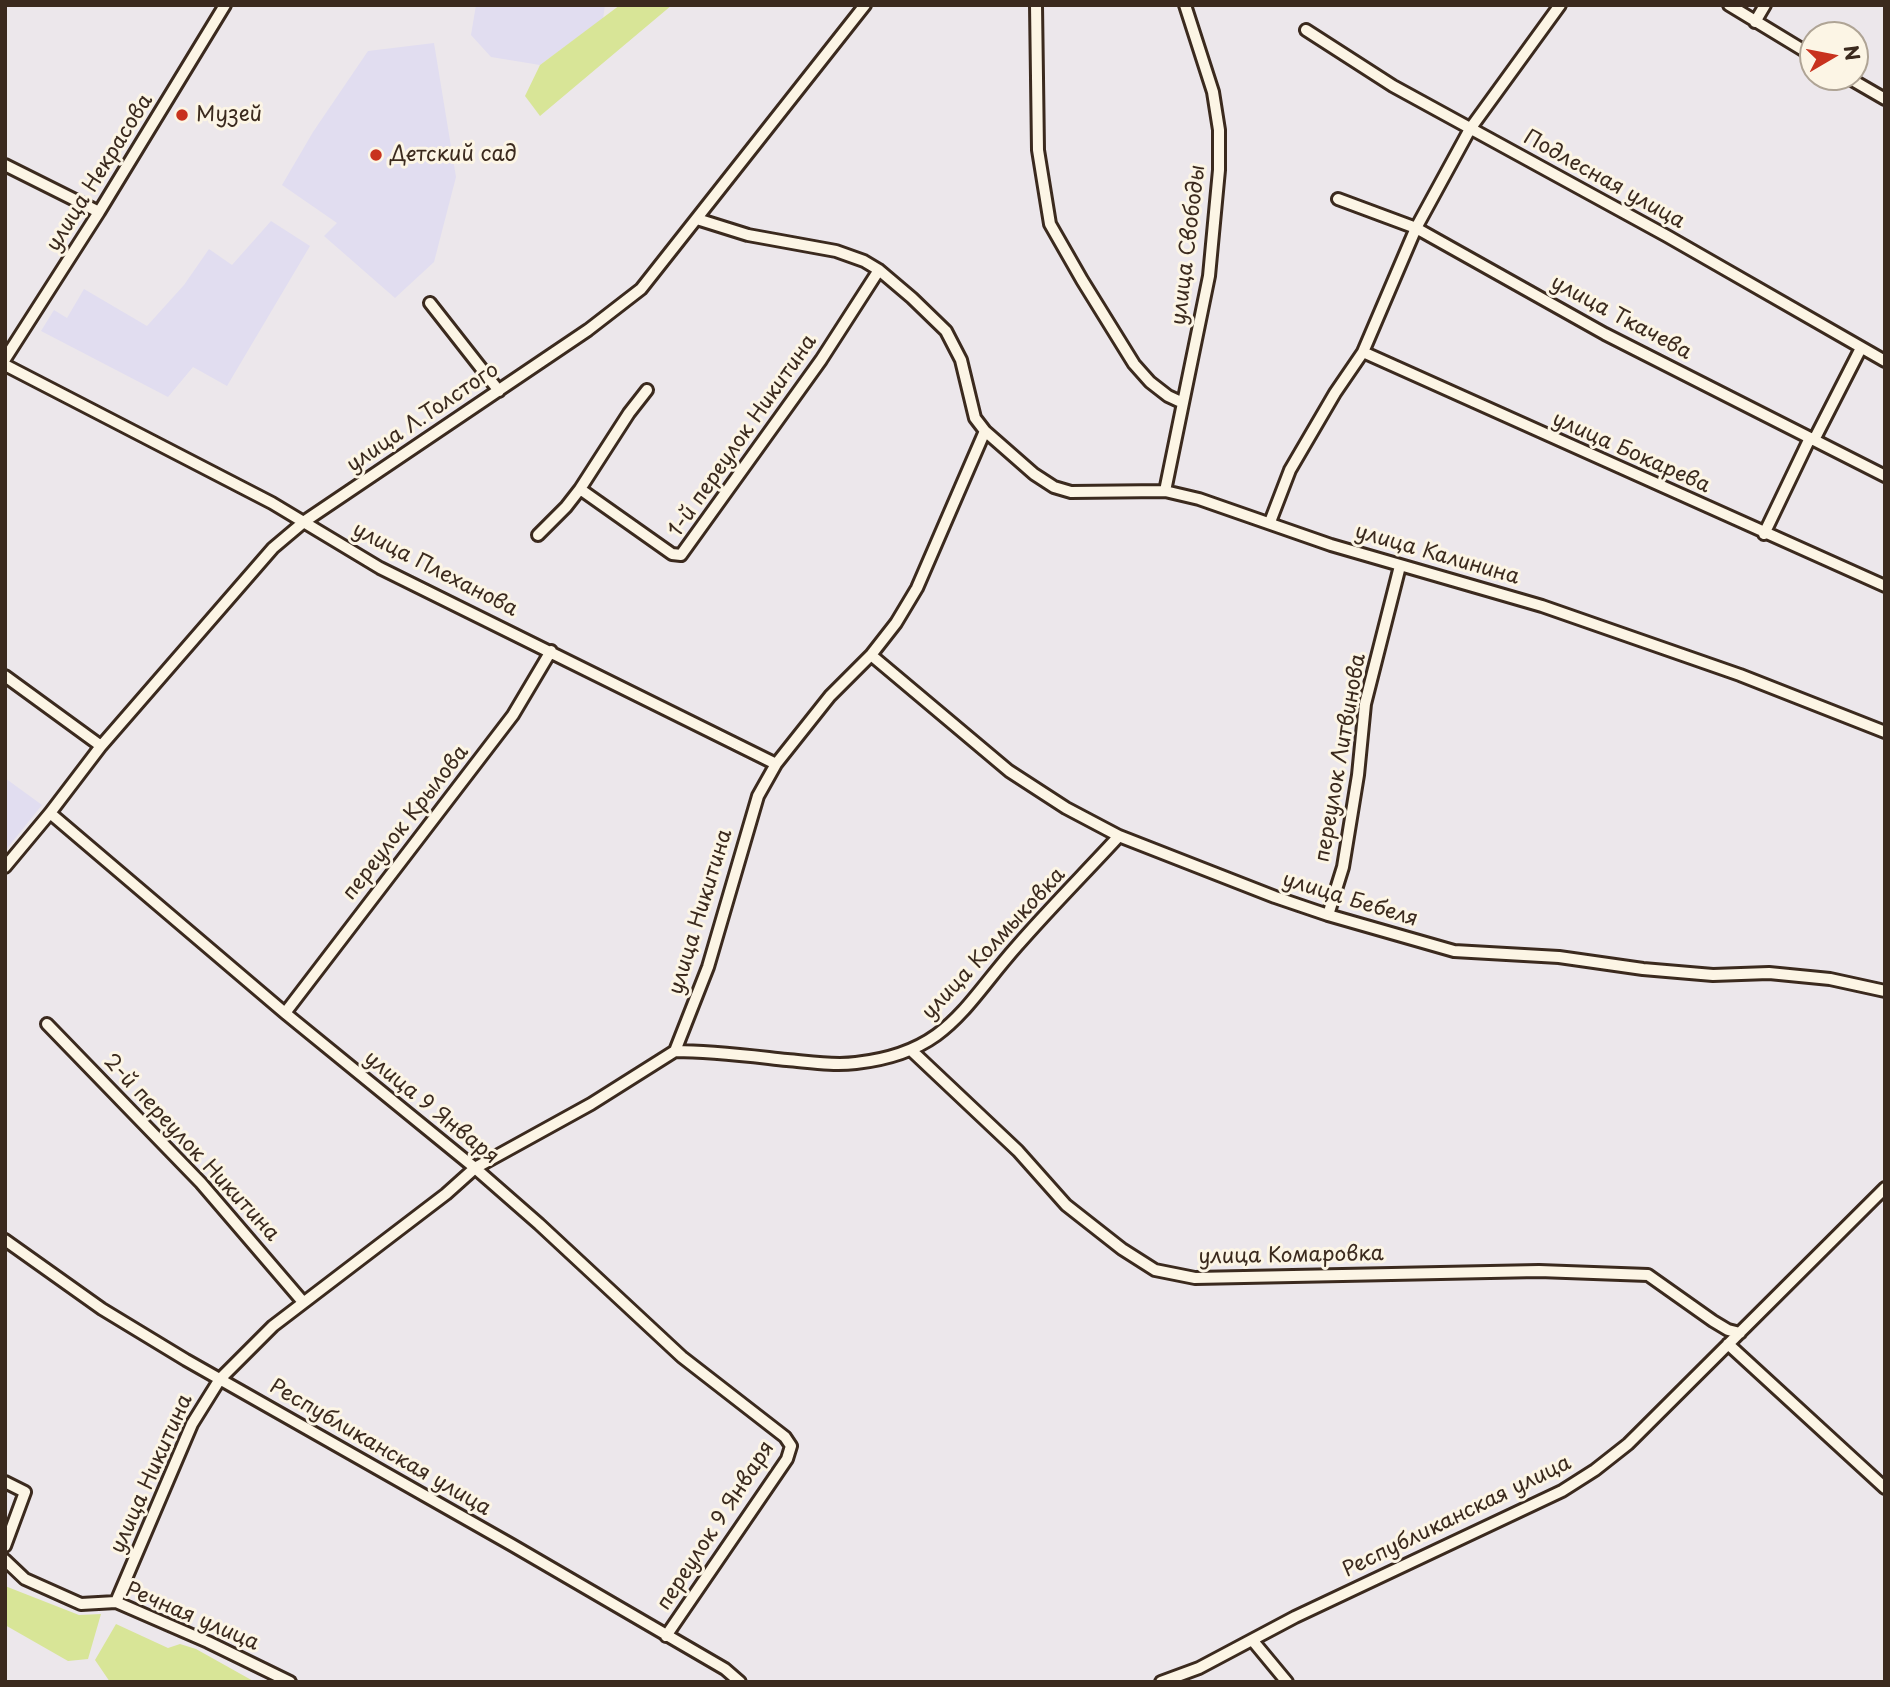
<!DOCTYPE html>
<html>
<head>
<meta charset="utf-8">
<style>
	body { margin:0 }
	#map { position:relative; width:1890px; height:1687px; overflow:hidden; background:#ece7eb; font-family:"Playpen Sans",sans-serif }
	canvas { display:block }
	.frame { position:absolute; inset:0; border:7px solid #3b2a1e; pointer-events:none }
	.north { position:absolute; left:1799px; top:21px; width:70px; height:70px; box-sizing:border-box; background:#fcf5e5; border:2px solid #afa495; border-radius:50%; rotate:80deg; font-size:19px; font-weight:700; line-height:28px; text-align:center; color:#3b2a1e }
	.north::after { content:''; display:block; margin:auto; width:24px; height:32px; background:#c8321e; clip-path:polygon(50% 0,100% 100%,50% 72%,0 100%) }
</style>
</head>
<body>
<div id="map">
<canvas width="1890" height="1687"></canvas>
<div class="frame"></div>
<div class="north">N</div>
</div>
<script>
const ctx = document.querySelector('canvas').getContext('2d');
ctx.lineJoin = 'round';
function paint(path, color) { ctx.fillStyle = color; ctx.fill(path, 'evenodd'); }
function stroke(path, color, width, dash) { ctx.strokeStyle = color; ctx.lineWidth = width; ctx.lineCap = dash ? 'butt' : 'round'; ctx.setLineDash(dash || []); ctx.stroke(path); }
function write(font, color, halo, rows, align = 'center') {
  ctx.font = font + ' "Playpen Sans",sans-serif'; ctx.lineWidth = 6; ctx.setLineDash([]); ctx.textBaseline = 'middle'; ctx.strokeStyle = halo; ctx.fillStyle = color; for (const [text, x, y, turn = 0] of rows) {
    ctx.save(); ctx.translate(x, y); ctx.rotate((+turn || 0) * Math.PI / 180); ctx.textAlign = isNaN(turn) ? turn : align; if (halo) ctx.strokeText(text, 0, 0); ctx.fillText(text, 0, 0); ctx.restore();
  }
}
paint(new Path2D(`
	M476 5H605L603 19 540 65 491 57 471 35Z
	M434 43 456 177 434 262 395 298 324 236 337 223 282 185 313 132 368 51Z
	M271 221 310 246 227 386 193 367 168 397 41 331 54 310 67 318 84 289 147 326 184 285 209 249 232 265Z
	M5 778 42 805 5 851Z`), '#e1ddf0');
paint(new Path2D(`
	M620 5H672L540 116 525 96 540 65Z
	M5 1586 79 1615 101 1614 88 1659 68 1661 5 1625Z
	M116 1624 168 1648 180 1644 196 1649 255 1682H110L95 1660Z`), '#d8e597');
const minor = new Path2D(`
	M1036 5 1038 150 1050 224 1082 280 1134 364 1150 382 1168 396 1183 403
	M1729 5 1813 56
	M1755 22 1765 5
	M1306 30 1393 86 1667 236 1885 361
	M1847 77 1885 99
	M5 165 99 212
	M1338 199 1416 228 1605 334 1885 476
	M430 303 499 391
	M1363 352 1885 586
	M5 359 99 212 225 5
	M5 365 272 503 380 568 776 764
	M647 390 629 413 580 489 672 554 681 555 821 360 879 270
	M985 431 1034 474 1054 487 1071 492 1165 491 1199 499 1331 545 1542 606 1740 675 1885 732
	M1814 440 1861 348
	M1165 491 1209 276 1219 170V130L1213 92 1185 5
	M1270 522 1290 470 1335 393 1363 352 1416 228 1470 129 1560 5
	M1764 534 1810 438
	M538 535 566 507 580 489
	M871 655 1009 771 1066 808 1119 836 1275 897 1328 915 1454 951 1559 957 1643 969 1713 975 1769 973 1830 979 1885 991
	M5 676 101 746
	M50 813 285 1013 475 1168 539 1224 682 1357 785 1437 791 1446 787 1459 666 1636
	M5 867 50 813 101 746 273 548 305 521 588 330 641 289 865 5
	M1328 915 1343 867 1358 775 1365 704 1400 566
	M285 1013 513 715 551 651
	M47 1024 201 1183 303 1302
	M675 1051C713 1051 750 1056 787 1060 810 1062 833 1066 856 1063 947 1053 963 1007 1017 946 1050 908 1085 873 1119 836
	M912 1051 1018 1151 1066 1205 1122 1249 1155 1270 1195 1278 1539 1271 1648 1275 1713 1321 1728 1330 1740 1333
	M5 1240 102 1309 186 1360 512 1545 725 1669 740 1682
	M1728 1344 1885 1488
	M5 1482 25 1492 5 1546
	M5 1560 25 1579 81 1604 116 1602 208 1642 290 1682
	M116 1602 192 1424 220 1379 273 1326 446 1194 475 1168 591 1104 675 1051 708 967 758 796 776 764 830 696 871 655 896 623 917 588 985 431 975 418 961 360 946 331 912 298 879 270 864 261 836 251 748 235 697 219
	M1253 1641 1287 1682
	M1161 1682 1199 1668 1295 1617 1562 1491 1595 1470 1628 1444 1885 1188`);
stroke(minor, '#3b2a1e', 16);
stroke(minor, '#fcf5e5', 10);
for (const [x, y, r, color] of [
	[182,115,7,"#c8321e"],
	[376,155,7,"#c8321e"]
]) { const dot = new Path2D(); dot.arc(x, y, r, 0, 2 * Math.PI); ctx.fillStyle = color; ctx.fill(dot); stroke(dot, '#fcf5e5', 2.5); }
write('21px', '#3b2a1e', '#fcf5e5', [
	["Музей",196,115],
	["Детский сад",390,155]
], 'left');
write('21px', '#3b2a1e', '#fcf5e5', [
	["улица Некрасова",100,173,-58],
	["Подлесная улица",1604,180,29],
	["улица Свободы",1189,245,-83],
	["улица Ткачева",1621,318,28],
	["улица Л.Толстого",423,418,-34],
	["1-й переулок Никитина",743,436,-55],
	["улица Бокарева",1631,453,24],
	["улица Калинина",1437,555,16],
	["улица Плеханова",435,570,27],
	["переулок Литвинова",1341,758,-80],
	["переулок Крылова",406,823,-52],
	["улица Бебеля",1350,900,17],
	["улица Никитина",701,912,-73],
	["улица Колмыковка",994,944,-47],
	["улица 9 Января",431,1108,39],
	["2-й переулок Никитина",191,1148,47],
	["улица Комаровка",1291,1256,-1],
	["Республиканская улица",380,1448,30],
	["улица Никитина",152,1474,-66],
	["Республиканская улица",1457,1517,-26],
	["переулок 9 Января",716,1526,-57],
	["Речная улица",192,1617,23]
]);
</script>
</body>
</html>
